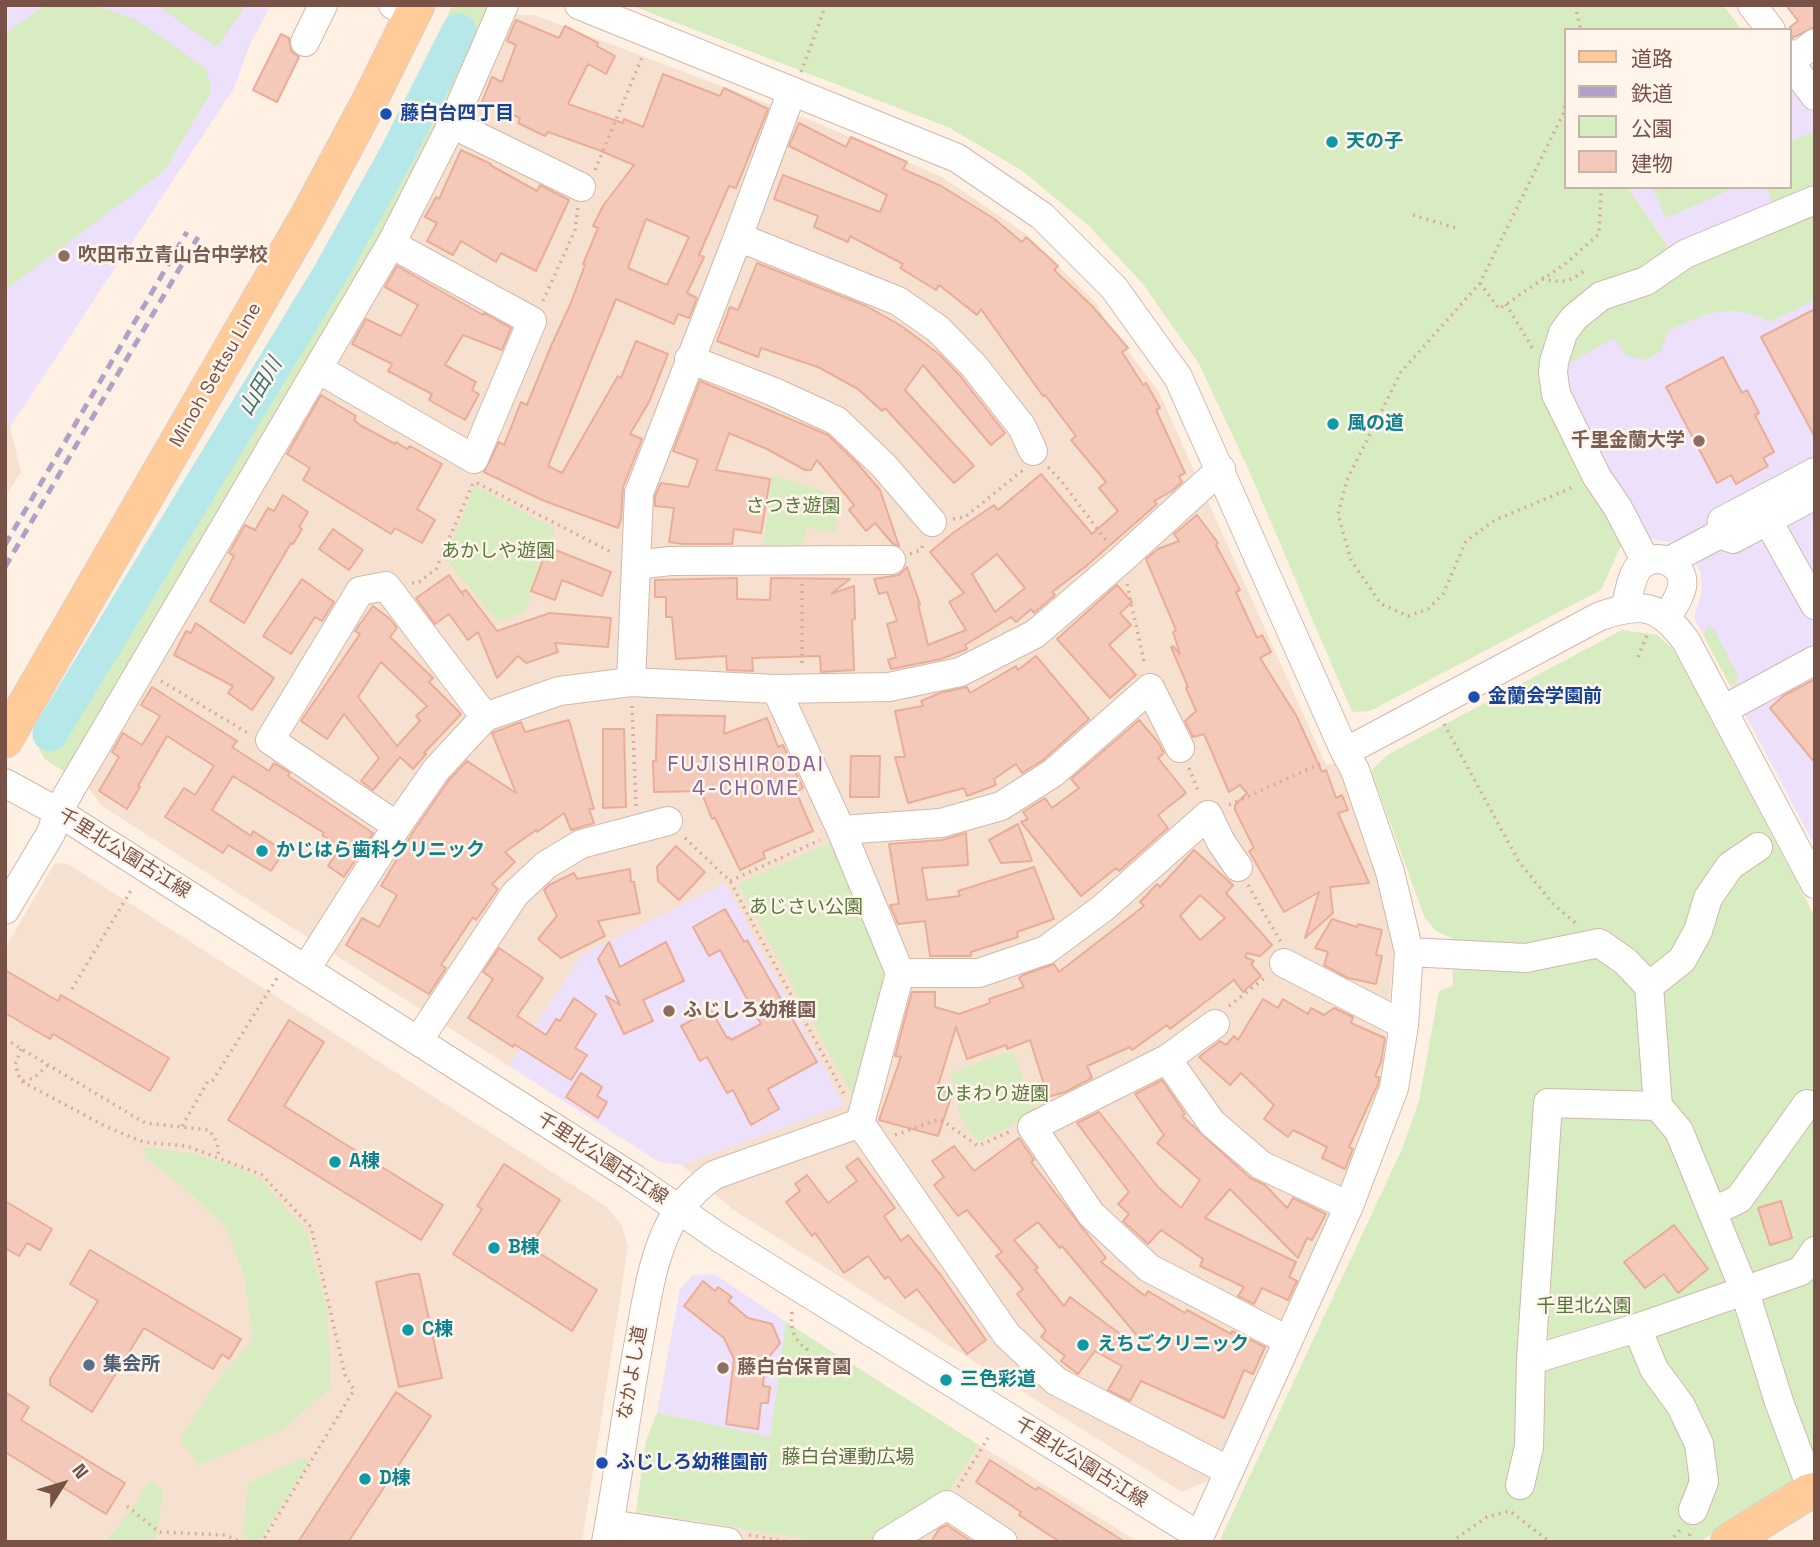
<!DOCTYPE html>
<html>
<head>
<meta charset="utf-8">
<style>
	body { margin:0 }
	#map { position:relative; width:1820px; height:1547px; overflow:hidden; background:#fef0e3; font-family:"Space Grotesk","Noto Sans JP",sans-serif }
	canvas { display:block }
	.frame { position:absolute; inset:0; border:7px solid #785247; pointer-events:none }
	.legend { position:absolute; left:1564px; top:28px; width:228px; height:161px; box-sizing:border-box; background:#fff5eb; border:2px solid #c9b4a9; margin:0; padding:9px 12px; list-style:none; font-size:21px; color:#785247 }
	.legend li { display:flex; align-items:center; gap:14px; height:35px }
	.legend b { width:35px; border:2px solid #c9b4a9 }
	.north { position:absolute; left:28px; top:1449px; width:70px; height:70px; -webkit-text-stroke:5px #fff5eb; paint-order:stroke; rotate:53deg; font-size:19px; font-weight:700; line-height:28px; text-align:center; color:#785247 }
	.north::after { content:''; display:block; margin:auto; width:24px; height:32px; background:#785247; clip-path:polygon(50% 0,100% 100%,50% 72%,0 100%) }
</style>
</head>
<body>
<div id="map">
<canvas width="1820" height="1547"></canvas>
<div class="frame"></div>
<ul class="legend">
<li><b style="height:9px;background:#fc9"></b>道路</li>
<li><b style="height:9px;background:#b1a1c8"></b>鉄道</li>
<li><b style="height:19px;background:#d8ecc1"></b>公園</li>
<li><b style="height:19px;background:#f5c9b9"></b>建物</li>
</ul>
<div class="north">N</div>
</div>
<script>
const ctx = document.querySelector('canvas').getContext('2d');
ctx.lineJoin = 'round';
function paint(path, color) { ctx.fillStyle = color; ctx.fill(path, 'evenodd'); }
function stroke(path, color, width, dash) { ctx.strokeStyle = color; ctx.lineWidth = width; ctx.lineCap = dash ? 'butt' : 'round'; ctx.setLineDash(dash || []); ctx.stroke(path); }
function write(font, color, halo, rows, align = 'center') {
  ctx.font = font + ' "Space Grotesk","Noto Sans JP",sans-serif'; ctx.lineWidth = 5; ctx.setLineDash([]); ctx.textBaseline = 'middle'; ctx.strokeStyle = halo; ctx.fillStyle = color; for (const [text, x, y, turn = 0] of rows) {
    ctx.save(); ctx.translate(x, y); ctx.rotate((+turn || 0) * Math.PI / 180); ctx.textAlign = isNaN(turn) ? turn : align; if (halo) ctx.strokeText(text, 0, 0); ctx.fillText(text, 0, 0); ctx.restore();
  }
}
paint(new Path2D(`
	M512 15H534L813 121 942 177 1026 234 1097 304 1107 324 1158 390 1326 765 1336 762 1379 876 1394 952 1382 1086 1345 1186 1290 1308 1207 1481 1182 1492 732 1209 682 1165 844 1104 582 955 509 1066 102 806 85 784Z
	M5 424 10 427 21 472 5 497Z
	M55 863 68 864 607 1207 622 1226 628 1247 582 1542H5V948Z
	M979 1445 1139 1542H869L950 1490Z
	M636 1511 820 1542H631Z`), '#f6e1d1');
paint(new Path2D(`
	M5 5H271L250 44 234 88 10 427 5 424Z
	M1790 75 1815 77V846L1694 618 1702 591 1701 573 1694 560 1675 543 1640 537 1558 373 1595 306 1681 263 1627 187H1790Z
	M725 883 844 1105 682 1165 659 1162 509 1066 582 955Z
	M714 1274 786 1322 770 1438 657 1413 680 1289 693 1275Z`), '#ede0fa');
paint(new Path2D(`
	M45 5H95L136 20 207 69 211 92 164 171 5 290V34Z
	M156 5H246L217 47Z
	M452 5H488L494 8 419 167 68 774 46 760 39 750 46 736 53 739 333 275 400 155 464 31 445 21Z
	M630 5H1723L1742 30H1566V187H1627L1674 254 1553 348 1624 539 1601 590 1370 711 1352 712 1246 464 1199 364 1143 284 1088 225 1021 170 950 128Z
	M1815 132V184L1774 206 1766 187H1790V141Z
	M1729 187 1730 190 1666 218 1653 188Z
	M1815 206V295L1811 302 1770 322C1730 300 1706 314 1668 331L1660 352 1644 360 1626 355 1614 338 1566 365 1582 321 1681 263Z
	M772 475 826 492 837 508 836 532 806 527 803 547 763 551Z
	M475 486 555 529 531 591 526 611 498 621 445 559Z
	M1710 627 1714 630 1738 675 1736 685H1731L1728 682 1704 636 1706 628Z
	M1622 630 1657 635 1673 649 1815 917V1472L1807 1474 1699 1542H1219L1402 1149 1419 1101 1439 991 1453 986 1452 938 1436 931 1425 918 1371 771 1387 755Z
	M830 843 886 968 853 1097 738 884Z
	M1012 1051 1037 1112 980 1141C959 1130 955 1094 951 1073Z
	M142 1147 189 1153 226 1163 260 1178 307 1232 327 1309 331 1387 284 1429 199 1465 180 1440 220 1377 253 1340 245 1278 225 1226 174 1179 147 1160Z
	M786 1322 979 1445 950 1490 869 1542H820L636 1511 646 1441 657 1413 770 1437Z
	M303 1458 310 1460 259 1542 243 1538 248 1483Z
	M150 1481 163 1489 156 1542H105L126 1517Z`), '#d8ecc1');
stroke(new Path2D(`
	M50 734 330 274 397 154 459 31`), '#b6e8e9', 35);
const building = new Path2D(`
	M1786 5H1815V27L1792 38 1790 27 1798 21Z
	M516 20 559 38 565 26 598 43 597 46 615 56 606 74 588 64 568 104 623 123 624 119 643 127 663 74 720 96 724 88 768 109 736 188 729 186 699 255 704 257 687 293 697 298 689 318 678 314 674 324 616 299 548 466 562 473 618 376 621 378 636 341 668 354 649 402 630 434 642 439 623 487 621 519 618 528 542 500 484 472 499 442 504 445 521 402 527 405 551 346 570 305 585 265 583 264 598 228 593 226 603 206 634 165 596 149 548 132 545 136 518 123 520 118 482 102 492 77 502 82 516 45 507 41ZM646 219 689 237 667 285 628 268Z
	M281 34 289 38 291 51 299 57 277 102 253 90Z
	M799 123 846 147 851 137 907 162 903 169 941 186 993 218 1022 242 1026 237 1058 266 1054 270 1092 306 1128 348 1122 352 1143 385 1146 383 1160 408 1156 410 1185 473 1179 476 1182 482 1172 491 1154 501 1157 504 1085 567 1052 592 1055 595 1034 613 1031 609 1016 622 1011 617 965 645 967 649 941 659 891 669 888 660 896 657 887 624 897 621 887 592 879 594 874 579 899 575 907 567 920 604H918L928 645 966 630 949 602 964 593 930 552 953 533 994 505 998 510 1041 474 1092 534 1118 511 1099 488 1106 482 1071 440 1076 436 1045 395 1043 396 981 309 977 315 939 285 936 290 900 268 903 264 850 236 848 242 814 227 818 216 774 199 783 175 880 212 887 195 789 146ZM997 554 1025 588 995 612 972 574Z
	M461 150 491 164 490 165 537 191 540 185 569 200 536 271 501 253 496 262 461 241 453 255 427 241 437 223 425 217 436 197 439 199Z
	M757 263 866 306 900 325 939 354 961 377 1005 433 991 445 923 365 905 390 974 466 954 483 885 408 882 411 858 389 818 367 761 348 758 357 717 341 730 307 738 310Z
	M397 266 483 315 484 313 511 328 502 350 463 335 445 365 476 382 472 390 479 394 465 420 429 400 432 394 388 371 392 364 352 344 366 319 401 336 418 305 385 287Z
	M1815 309V437L1761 337Z
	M1723 357 1742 393 1747 390 1759 413 1755 415 1774 452 1763 458 1768 466 1736 484 1731 475 1717 483 1666 387Z
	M700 381 828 435 857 463 880 490 899 546 893 544 875 523 866 531 849 510 854 505 817 460 811 470H805L767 449 729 433 716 470 770 479 761 533 734 529 732 544H683L669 542 674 508 655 506V496L661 483 688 487 698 460 673 451Z
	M321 395 356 416 354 420 360 425 395 444 396 442 407 449 410 446 442 464 417 509 435 520 422 543 395 528 391 534 303 480 310 468 287 454Z
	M283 495 308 512 299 527 302 529 293 544 291 543 244 623 210 601 234 556 229 553 245 525 255 530 268 508 274 511Z
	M1197 515 1218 543 1216 545 1240 590 1236 592 1257 638 1262 635 1271 652 1260 658 1297 717 1322 772 1326 770 1336 798 1342 795 1348 810 1338 813 1369 883 1330 887 1333 913 1305 938 1319 892 1284 912 1249 851 1254 848 1235 810V805L1247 793 1240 785 1229 792 1204 734 1193 737 1185 721 1196 711 1186 688 1188 687 1171 647 1173 646 1180 654 1173 632 1176 630 1146 559 1158 549 1179 541 1174 534Z
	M333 529 363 550 349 570 319 549Z
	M548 547 611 572 602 596 562 580 555 600 531 591Z
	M449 575 463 595 462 592 466 590 497 631 550 613 611 618 608 647 555 643 558 652 526 663 518 656 497 678 478 632 468 640 449 614 435 624 416 598Z
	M737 578V599L770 600 771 578 850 579 831 594 854 586 855 619 852 620 854 670 821 672 820 656 752 658 753 671 727 670 726 656 676 659 672 617H666V597H655V580Z
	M302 579 334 602 322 621 315 617 291 654 263 636Z
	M1117 585 1132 602 1120 613 1131 625 1109 645 1136 675 1110 698 1057 639Z
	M373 606 390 619 397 628 390 637 433 678 429 682 461 714 424 753 426 754 413 769 400 757 373 790 361 781 379 758 344 714 327 739 301 721 360 634 355 631ZM381 662 427 706 416 716 420 721 397 746 358 697Z
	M196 623 274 678 252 710 228 693 233 686 174 655 186 631 191 633Z
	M1036 656 1089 719 1043 760 1022 773 1016 764 994 779 996 785 967 796 964 788 908 803 895 757H905L895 711 923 706 921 701 940 693 967 687 970 693 1016 666 1018 670Z
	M1815 679V763L1770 708 1783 696Z
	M152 687 237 741 232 747 269 771 274 763 290 773 288 776 373 833 344 877 328 866 340 847 322 835 324 833 233 776 212 810 251 836 253 831 284 851 271 871 228 845 223 853 165 817 184 788 195 795 214 766 167 736 138 786 140 787 127 809 99 791 119 757 112 752 123 733 142 745 160 716 141 705Z
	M657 715 725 716 724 734 767 718 778 747 783 745 803 788 796 792 813 831 763 852 765 858 740 870 715 818 712 819 701 791 654 792 653 761H656Z
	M569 720 594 809H589L594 823 571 830 564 813 537 832 536 830 505 852 515 862 492 884 498 889 476 920 473 917 441 965 446 968 429 994 346 945 362 918 379 927 397 895 381 886 413 832 449 780 467 761 516 793 492 733 521 722 525 732Z
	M1139 720 1158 742 1164 753 1158 758 1186 793 1158 815 1168 828 1119 871 1116 868 1081 896 1021 822 1028 819 1023 812 1045 798 1052 808 1079 788 1071 779Z
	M603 729H624L626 807 603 808Z
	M851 756H880L879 797H850Z
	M1018 824 1032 861 1001 863 989 840Z
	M966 833 968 865 922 868 927 900 960 896 958 891 1034 867 1054 919 1017 932 1018 937 971 952V956H930L925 921 898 924 890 905 899 904 889 844 942 840Z
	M676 846 705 872 679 900 658 881 657 867Z
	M1194 850 1233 885 1226 893 1272 945 1260 956 1247 953 1245 957 1254 961 1251 964 1261 976 1243 992 1234 980 1170 1029 1167 1025 1132 1050 1130 1047 1087 1066 1092 1078 1065 1092 1048 1097 1030 1040 1007 1049 1006 1045 967 1059 956 1027 937 1089 952 1094 938 1136 879 1120 901 1057 895 1056 912 992H935V1007L959 1014 990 1003 989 999 1024 987 1019 978 1023 975 1054 964 1059 972 1144 906 1140 902 1157 884 1160 887ZM1200 895 1225 918 1200 940 1180 916Z
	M630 869 631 882H634L640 913 598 921 605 936 561 958 538 939 557 916 544 890 549 885 574 873 577 879Z
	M725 909 744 942 747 940 817 1062 768 1089 779 1109 751 1125 733 1090 727 1093 707 1057 700 1061 681 1026 711 1010 727 1038 729 1037 731 1040 761 1024 720 950 709 956 693 927Z
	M1332 919 1357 927 1358 924 1382 930 1376 955 1382 956 1376 984 1348 978 1324 965 1328 952 1315 948Z
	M609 942 620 967 666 942 684 981 643 1000 653 1021 624 1034 606 996 620 1005 598 959Z
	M499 948 543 978 517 1016 546 1035 556 1019 560 1021 574 998 596 1014 575 1048 587 1055 571 1080 514 1044 513 1047 468 1018 493 979 483 972Z
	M5 970 58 1001 61 995 169 1058 150 1091 53 1034 50 1039 5 1013Z
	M1263 999 1278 1008 1283 999 1308 1014 1311 1008 1324 1015 1334 1008 1353 1017 1351 1023 1385 1038 1381 1062 1375 1076 1379 1077 1378 1084 1349 1147 1353 1149 1345 1169 1322 1158 1327 1147 1293 1130 1288 1137 1264 1119 1274 1105 1241 1073 1230 1085 1199 1057 1220 1041 1226 1045 1234 1036 1238 1040Z
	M289 1020 324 1042 284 1106 443 1205 421 1240 228 1120Z
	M581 1073 602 1087 597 1096 607 1102 598 1118 566 1097Z
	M1162 1080 1185 1114 1182 1116 1250 1178 1265 1185 1287 1208 1293 1198 1326 1214 1312 1240 1307 1238 1298 1258 1230 1189 1205 1218 1296 1262 1289 1277 1297 1281 1288 1300 1262 1288 1254 1304 1238 1296 1244 1287 1200 1266 1203 1259 1161 1230 1148 1244 1123 1221 1129 1214 1118 1204 1129 1192 1077 1123 1099 1112 1158 1187 1181 1208 1200 1180 1157 1143 1164 1135 1135 1094Z
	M1019 1138 1034 1160 1031 1162 1106 1258 1101 1262 1145 1296 1148 1291 1185 1313 1187 1310 1231 1334 1232 1331 1265 1347 1253 1374 1244 1370 1224 1418 1141 1381 1130 1401 1108 1390 1122 1366 1095 1351 1078 1374 1061 1361 1065 1356 1041 1337 1046 1331 1017 1294 1023 1289 996 1256 1002 1252 967 1210 958 1216 934 1185 944 1177 932 1161 954 1146 974 1171ZM1038 1222 1060 1248 1062 1246 1149 1350 1146 1353 1070 1297 1064 1306 1035 1270 1038 1268 1014 1240Z
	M858 1158 895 1208 884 1216 901 1241 908 1235 940 1274 986 1340 967 1354 917 1289 905 1298 888 1276 885 1279 868 1256 844 1273 815 1233 812 1236 786 1202 800 1191 795 1184 807 1175 828 1203 857 1181 846 1167Z
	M504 1164 560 1200 530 1247 597 1290 572 1331 453 1254 482 1209 477 1206Z
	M5 1201 52 1229 40 1250 27 1243 19 1256 5 1248Z
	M1781 1201 1792 1238 1770 1245 1758 1208Z
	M1674 1225 1708 1269 1678 1293 1664 1274 1645 1288 1624 1262Z
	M90 1250 241 1339 229 1359 222 1354 213 1369 144 1328 92 1412 50 1385V1379L98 1301 70 1284Z
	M412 1274H419L442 1378 399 1387 376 1282Z
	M703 1281 715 1291 718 1287 732 1297 728 1301 748 1318 772 1324 780 1343 765 1362 763 1386 770 1387 768 1403H761L758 1429 726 1424 734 1359 724 1338 684 1306Z
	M5 1392 29 1407 21 1420 125 1483 106 1514 5 1452Z
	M396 1392 431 1416 348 1542H298Z
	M990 1460 1036 1490 1038 1487 1125 1542H1060L1019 1515 1021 1512 976 1482Z
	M947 1525 972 1542H931L939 1529Z`);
paint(building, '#f5c9b9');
stroke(building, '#e9ad98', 2);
const minor = new Path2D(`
	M393 5 412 15
	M579 5 957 158 1042 216 1114 288 1178 377 1345 752 1600 616C1642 602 1659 604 1686 641L1815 884
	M1752 5 1771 30
	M305 42 323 5
	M1790 54 1794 59 1815 43
	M1794 59 1796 71 1815 96
	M452 124 581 187
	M738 237 898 301 938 329 974 366 1022 427 1033 451
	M689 359 774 392 837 421 884 466 932 522
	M318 369 474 459 532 321 391 244
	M1768 521 1815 605
	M1720 534 1722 521 1815 472
	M1669 561 1720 534 1733 539 1815 495
	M1646 562 1618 508 1597 477 1556 394 1553 373 1554 362 1563 333 1574 318 1601 296 1646 281 1685 254 1815 200
	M636 565 670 561 891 560
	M1625 608C1629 595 1631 575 1640 566 1657 550 1686 564 1682 587 1680 598 1672 608 1667 617
	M631 682 639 493 738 237 792 91
	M776 689 841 830 900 973
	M1723 710 1815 660
	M5 783 58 812 635 1179 720 1238 1199 1536
	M397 826 270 740 360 591 386 586 485 717
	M841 830 941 823 1001 806 1053 773 1150 688 1180 748
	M5 910 51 833 58 812 69 792 391 244 452 124 504 5
	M1409 952 1526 958 1599 943 1625 961 1649 986 1658 1106 1679 1131 1744 1289 1779 1402 1807 1477
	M1284 963 1404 1025
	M306 969 397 826 436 770 485 717 559 691 631 682 776 689 889 687 960 672 1035 634 1121 560 1221 469
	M1649 986 1682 960 1698 931 1708 898 1730 866 1758 847
	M418 1041 515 894 546 865 581 844 668 821
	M1167 1059 1215 1024
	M1712 1212 1739 1199 1807 1104
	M1637 1328 1654 1369 1681 1406 1699 1444 1704 1482 1693 1510
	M1287 1340 1149 1268 1091 1214 1032 1127 1167 1059 1212 1123 1261 1165 1349 1206
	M1531 1360 1637 1328 1801 1271 1815 1251
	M1229 1471 1056 1381 1007 1335 860 1123 900 973H979L1046 950 1103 908 1208 815 1221 842 1238 867
	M1520 1485 1529 1447 1531 1360 1548 1103 1658 1106
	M610 1524 728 1542
	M606 1542C619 1473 627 1404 640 1336 647 1296 655 1242 680 1208 689 1196 702 1184 714 1175L860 1123
	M887 1542 947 1505 1003 1542
	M1197 1542 1349 1206 1394 1088 1404 1025 1409 952 1390 872 1355 770 1345 752`);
const major = new Path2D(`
	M5 740 308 216 369 102 417 5
	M1728 1542 1808 1492 1815 1490`);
stroke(minor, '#d2b8ab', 30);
stroke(major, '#d9cfcb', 37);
stroke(new Path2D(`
	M1575 5 1581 30
	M801 72 826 5
	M1566 99 1563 114 1480 283 1401 372 1347 480 1338 514 1351 560 1381 604 1408 616 1428 609 1443 594 1466 541 1495 520 1576 486
	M595 170 643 55
	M1413 215 1456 228
	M1542 278C1559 284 1570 282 1584 271
	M1480 283 1499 309 1565 264 1599 234 1601 192 1599 187
	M543 301 575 230 578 207
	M1506 304 1533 349
	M1048 467 1062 482 1108 543
	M477 483 613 553
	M953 519 965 517 1023 470
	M910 554 921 550 924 542
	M412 583 419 582 436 569 474 481
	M802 584V667
	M1127 584 1145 666
	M1638 657 1647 635
	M161 681 248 733
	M632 706 636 807
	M1444 724 1519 862 1554 905 1578 925
	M1189 768 1199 793
	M1229 805 1324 762
	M685 838 730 881 844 1094
	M730 881 820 840
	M1248 885 1281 942
	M72 989 133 887
	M1229 1006 1267 976
	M5 1039 145 1123 209 1130 217 1142 219 1157
	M21 1049 15 1065 21 1081 105 1126 143 1142 187 1146 262 1175 311 1227 345 1375 354 1390 262 1542
	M23 1081 34 1078 48 1065
	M182 1126 208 1081 213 1080 277 978
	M895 1135 940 1119 978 1146 1009 1132
	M792 1312C790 1328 793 1339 807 1349L806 1351
	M958 1487 988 1438
	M127 1506 159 1532 225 1535 241 1542
	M749 1535 788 1542
	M1451 1542 1487 1517 1510 1511 1550 1542
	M1669 1542 1682 1528
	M1686 1542 1690 1534`), '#daac9c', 3.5, [2, 5]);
stroke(minor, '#fff', 28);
stroke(major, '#fc9', 35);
stroke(new Path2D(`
	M5 545 187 232
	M5 567 198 237`), '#b1a1c8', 5, [10, 7]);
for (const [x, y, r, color] of [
	[386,114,7,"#1a4fb4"],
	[1332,142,7,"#0f9aa8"],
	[64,256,7,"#8d6e63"],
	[1333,424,7,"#0f9aa8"],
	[1699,441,7,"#8d6e63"],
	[1474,697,7,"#1a4fb4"],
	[262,851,7,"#0f9aa8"],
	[669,1011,7,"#8d6e63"],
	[335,1162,7,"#0f9aa8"],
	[494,1248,7,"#0f9aa8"],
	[408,1330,7,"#0f9aa8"],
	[1083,1345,7,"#0f9aa8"],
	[89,1365,7,"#5c6f8a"],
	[723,1368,7,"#8d6e63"],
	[946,1380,7,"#0f9aa8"],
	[602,1463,7,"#1a4fb4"],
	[365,1479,7,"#0f9aa8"]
]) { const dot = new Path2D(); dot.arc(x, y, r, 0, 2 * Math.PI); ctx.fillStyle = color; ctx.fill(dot); stroke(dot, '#fff5eb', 2.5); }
write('bold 19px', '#164399', '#fff5eb', [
	["藤白台四丁目",400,114],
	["金蘭会学園前",1488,697],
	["ふじしろ幼稚園前",616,1463]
], 'left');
write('bold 19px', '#0d838f', '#fff5eb', [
	["天の子",1346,142],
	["風の道",1347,424],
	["かじはら歯科クリニック",276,851],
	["A棟",349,1162],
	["B棟",508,1248],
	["C棟",422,1330],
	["えちごクリニック",1097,1345],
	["三色彩道",960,1380],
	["D棟",379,1479]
], 'left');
write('bold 19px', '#785e54', '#fff5eb', [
	["吹田市立青山台中学校",78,256],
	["千里金蘭大学",1685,441,"right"],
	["ふじしろ幼稚園",683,1011],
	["藤白台保育園",737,1368]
], 'left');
write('19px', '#785247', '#fff5eb', [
	["Minoh Settsu Line",216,375,-60],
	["千里北公園古江線",124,854,32],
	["千里北公園古江線",602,1159,33],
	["なかよし道",633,1373,-80],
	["千里北公園古江線",1081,1463,32]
]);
write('19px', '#55793c', '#fff5eb', [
	["さつき遊園",793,507],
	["あかしや遊園",498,552],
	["あじさい公園",806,908],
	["ひまわり遊園",992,1095],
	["千里北公園",1584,1307],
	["藤白台運動広場",848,1458]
]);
write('bold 19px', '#4e5e75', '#fff5eb', [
	["集会所",103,1365]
], 'left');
write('italic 21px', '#377477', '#fff5eb', [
	["山田川",261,387,-59]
]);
ctx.letterSpacing = '2px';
write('21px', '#81629c', '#fff5eb', [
	["FUJISHIRODAI",746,765],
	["4-CHOME",746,789]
]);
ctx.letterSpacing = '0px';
</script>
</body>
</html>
